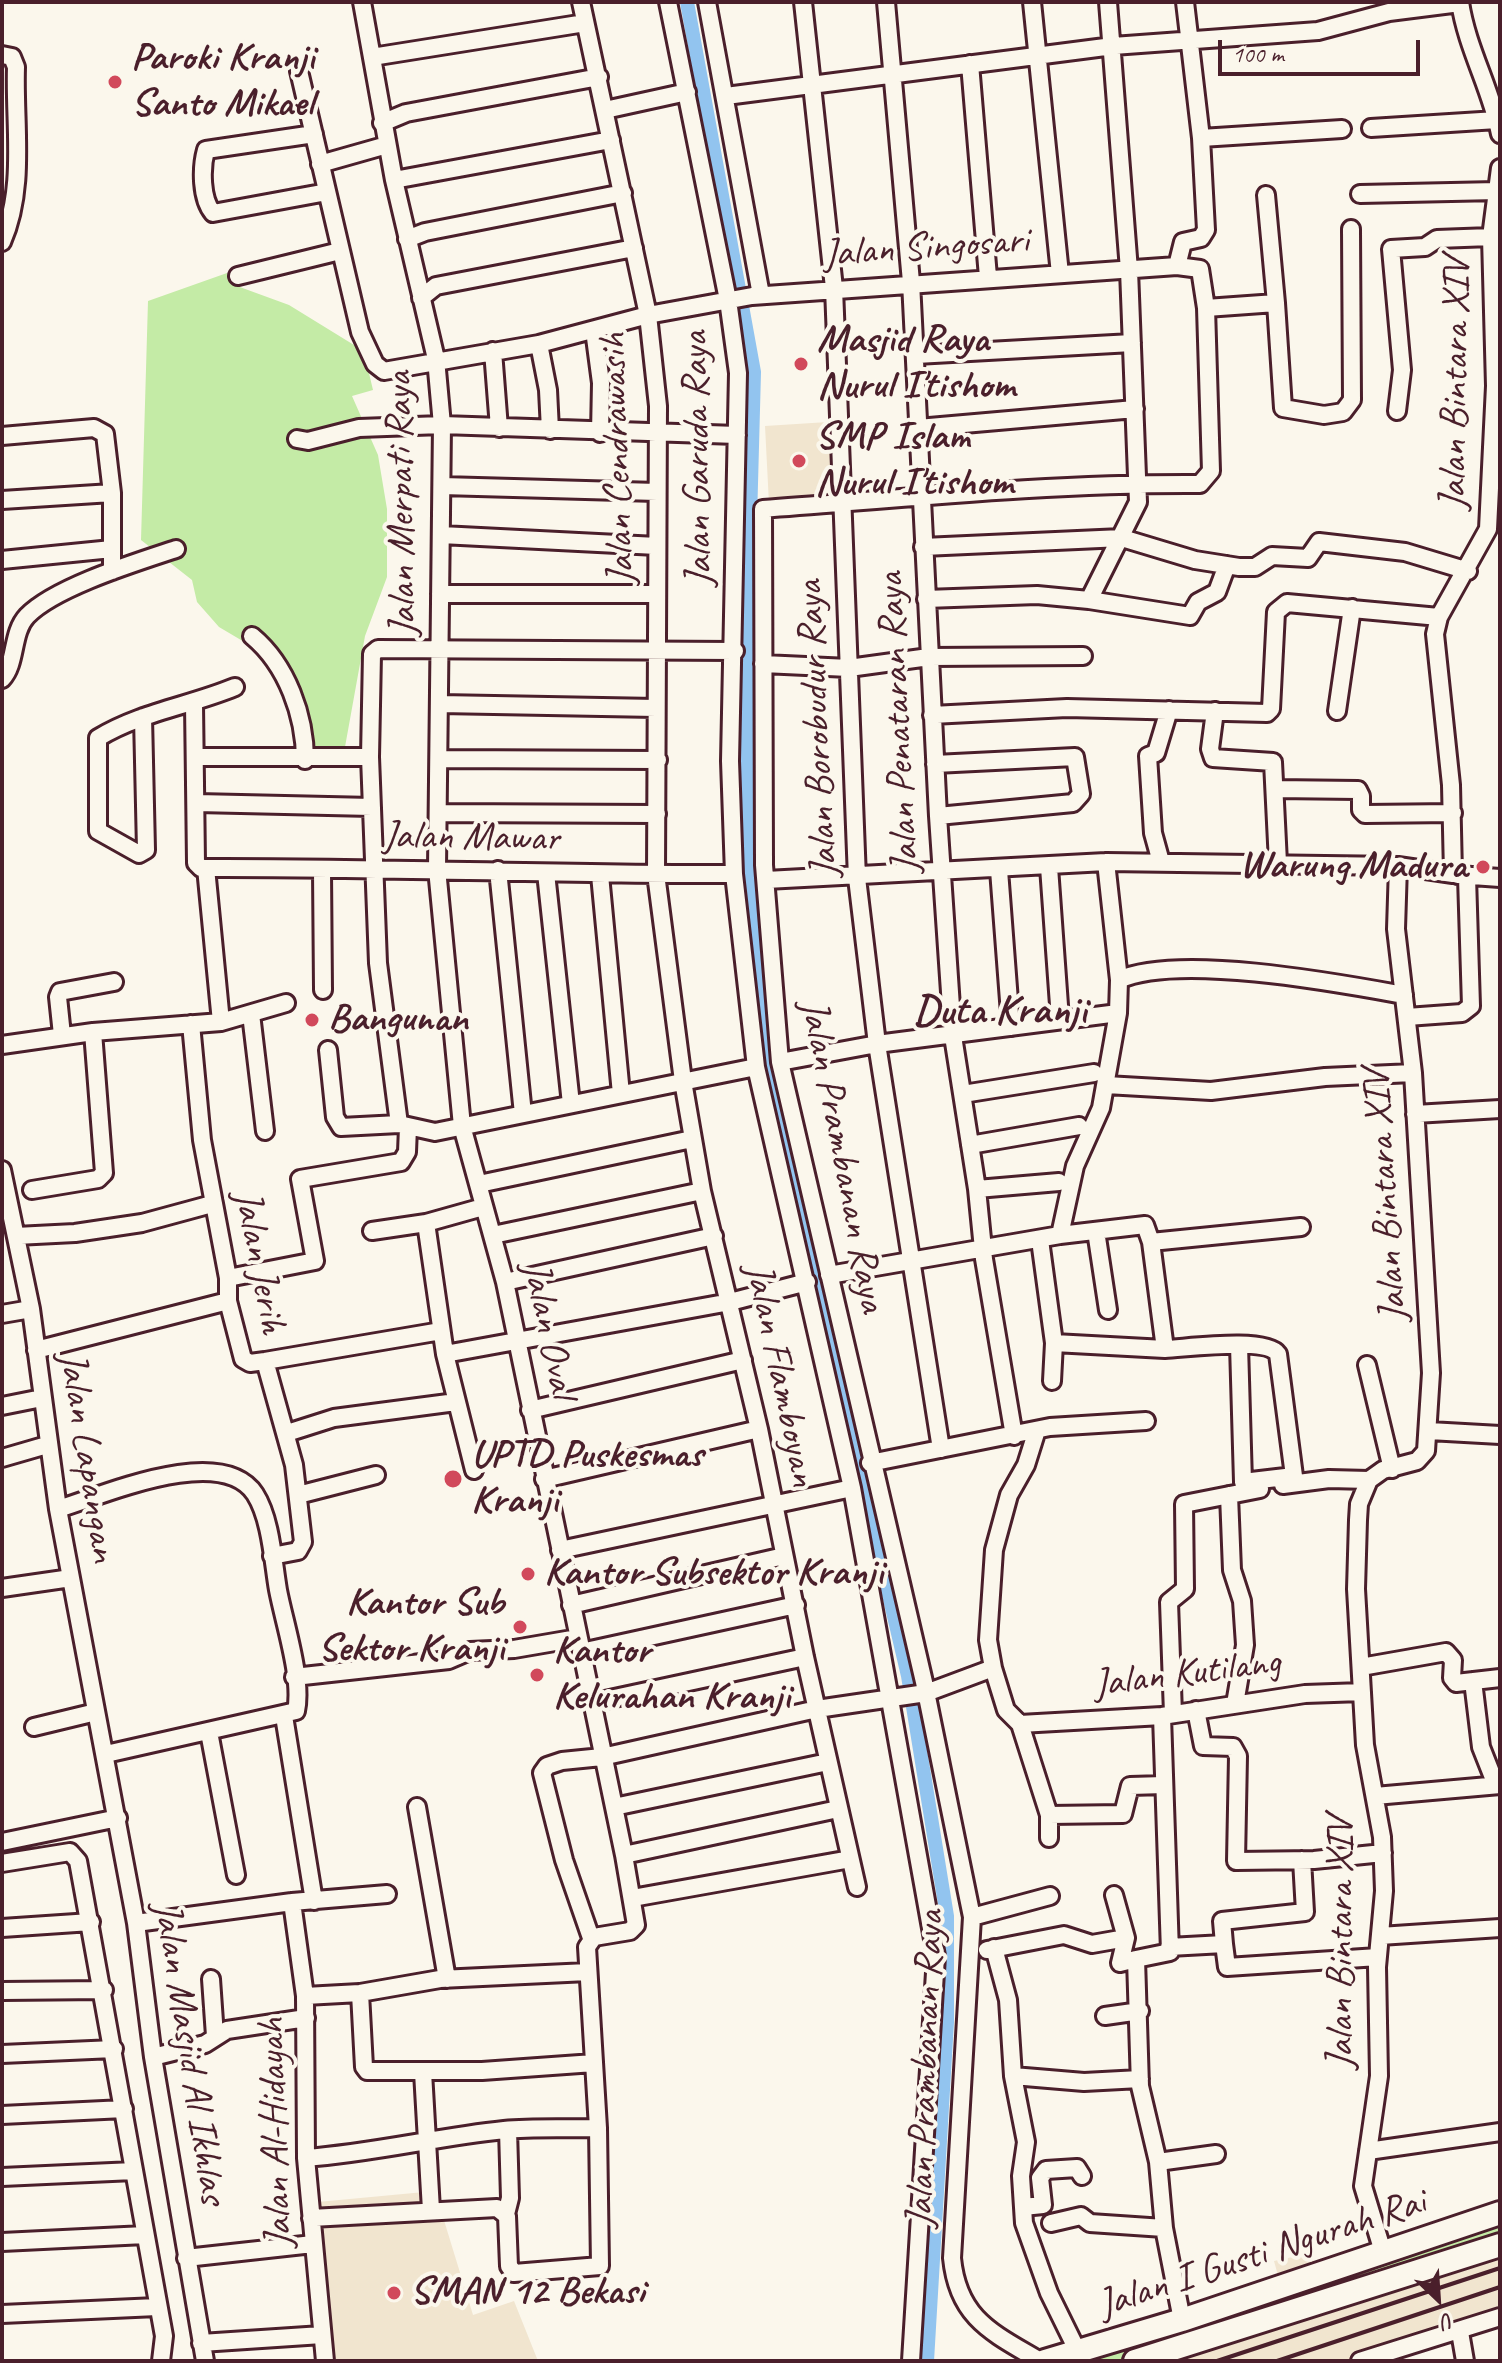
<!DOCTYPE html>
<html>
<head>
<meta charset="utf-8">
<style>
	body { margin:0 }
	#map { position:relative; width:1502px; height:2363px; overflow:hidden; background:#fbf7ec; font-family:Caveat,sans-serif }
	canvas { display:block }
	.frame { position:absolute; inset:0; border:4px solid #4a1f2b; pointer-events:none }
	.north { position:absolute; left:1398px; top:2259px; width:80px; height:80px; -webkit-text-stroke:6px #fbf7ec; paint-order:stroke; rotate:155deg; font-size:22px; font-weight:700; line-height:32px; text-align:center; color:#4a1f2b }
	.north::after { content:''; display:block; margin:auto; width:28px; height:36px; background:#4a1f2b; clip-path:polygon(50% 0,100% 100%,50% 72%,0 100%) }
	.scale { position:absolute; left:1218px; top:40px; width:202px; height:36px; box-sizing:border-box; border:4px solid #4a1f2b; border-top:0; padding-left:10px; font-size:24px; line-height:28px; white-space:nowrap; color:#4a1f2b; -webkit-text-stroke:6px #fbf7ec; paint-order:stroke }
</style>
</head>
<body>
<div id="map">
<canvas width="1502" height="2363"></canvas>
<div class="frame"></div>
<div class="north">U</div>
<div class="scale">100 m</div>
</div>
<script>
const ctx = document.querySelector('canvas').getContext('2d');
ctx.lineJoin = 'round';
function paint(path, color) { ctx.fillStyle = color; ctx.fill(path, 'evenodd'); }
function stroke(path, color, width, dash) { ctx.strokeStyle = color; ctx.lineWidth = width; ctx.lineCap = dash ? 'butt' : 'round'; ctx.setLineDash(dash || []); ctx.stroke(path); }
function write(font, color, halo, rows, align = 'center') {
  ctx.font = font + ' Caveat,sans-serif'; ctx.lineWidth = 8; ctx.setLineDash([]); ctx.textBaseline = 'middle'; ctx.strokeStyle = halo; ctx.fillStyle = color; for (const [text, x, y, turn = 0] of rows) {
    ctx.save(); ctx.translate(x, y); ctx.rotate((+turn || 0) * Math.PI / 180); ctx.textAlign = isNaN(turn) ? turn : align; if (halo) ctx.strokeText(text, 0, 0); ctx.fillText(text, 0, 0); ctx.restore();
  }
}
paint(new Path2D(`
	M828 422 834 495 769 504 765 426Z
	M435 2191 473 2315 514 2301 538 2361H321L307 2203Z
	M1500 2245V2317L1361 2361H1135Z
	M1311 2253 1317 2270 1280 2283 1274 2261Z`), '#f1e5cf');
paint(new Path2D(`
	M227 273 237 286 289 305 354 345 368 369 373 390 352 396 378 455 387 509V577L365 636 343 758 313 751 300 728 287 689 246 643 219 627 197 602 192 580 141 540 148 301Z
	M1500 2213V2245L1135 2361H1045Z`), '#c4eba6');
stroke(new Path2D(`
	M687 2 754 372 747 632 748 875 776 1113 908 1676 947 1916V2022L927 2361`), '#92c4ef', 14);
const minor = new Path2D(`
	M581 2 648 315 658 406 656 874 683 1081 702 1191 759 1429 805 1657 857 1887
	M668 2 728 300 738 373 730 761 734 874 756 1067 852 1488 936 1956 911 2361
	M707 2 761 295
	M803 2 834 288 857 878 877 1044 941 1449
	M886 2 911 282 938 816 953 1036 977 1189 984 1259 1014 1436
	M1032 2 1060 274
	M1460 2C1467 49 1491 88 1500 134
	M2 55 12 57 16 67C14 124 26 188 2 242
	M372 57 585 23
	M970 64 988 277
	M299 71 360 332 375 364 384 371 539 344 648 315 752 296 1177 266 1200 269 1206 308 1276 303 1283 408 1324 415 1343 412 1352 400 1351 229
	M726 96 1113 46 1318 31 1389 12 1460 3
	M605 110 687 92
	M382 123 406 113 599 77
	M1371 128 1497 120
	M314 134 206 150C201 168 201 199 213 213L327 192
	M1201 138 1342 129
	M320 164 387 145
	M394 180 611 140
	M1360 194 1497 191
	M1266 195 1276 303
	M407 239 425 232 623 193
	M1177 266 1183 242 1201 238 1206 230 1201 138 1185 2
	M238 276 340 251
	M421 298 436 286 634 248
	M594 330 601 383 600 433
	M539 344 548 390 550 430
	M493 351 499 428
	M916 355 1132 343
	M1397 411 1402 370 1391 249 1425 247 1437 239 1491 237
	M918 428 1135 409
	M2 436 94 428 105 434 112 493V571
	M297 439 308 441 359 428 442 425 737 435
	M442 486 657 492
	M2 500 112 493
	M441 535 657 546
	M923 547 1122 538 1195 560 1239 567H1255L1272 556 1308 558 1319 542 1405 552 1468 571
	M2 560 112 549
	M440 594H656
	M926 599 1037 595 1089 600 1138 502 1129 270 1108 2
	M1089 600 1190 616 1198 602 1217 592 1227 565
	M252 636C287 665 305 716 305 760
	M763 664 849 668 929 657 1083 656
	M2 679C17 663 11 633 27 616 55 587 137 562 176 549
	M194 704 196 863 201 868C379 867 557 875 734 874
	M440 704 656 708
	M1215 711 1210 749 1213 758 1273 762 1278 863
	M1337 711 1352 608
	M932 715 1067 708 1267 713 1271 709 1276 612 1287 603 1439 617
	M143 717 146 850 139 854 98 831V738C141 712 189 706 235 687
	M197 757H370
	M441 759 658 760
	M935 764 1075 757 1081 794 1073 803 938 816
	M1275 789 1358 790 1361 796V810L1365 814 1453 813
	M197 803 372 807
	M438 813 657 814
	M1106 862 1119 980
	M1161 862 1153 833 1148 756 1156 753 1169 710
	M1049 867 1060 1019
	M206 868 221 1022
	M498 870 523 1114
	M999 870 1011 1027
	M322 871 323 990
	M546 873 571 1104
	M600 875 621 1094
	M1458 875 1500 878
	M766 880 1106 862 1398 866
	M251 1014 265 1131
	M1407 1017 1462 1013 1471 1006 1467 877
	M191 1024 202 1140 228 1278V1301L243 1359 250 1363 265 1361 441 1331
	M62 1035 58 997 60 992 114 982
	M2 1045 93 1032 221 1022 286 1003
	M328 1050 335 1117 341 1127 399 1124 435 1132 756 1067
	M780 1062 877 1044 1118 1013
	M1106 1085 1211 1091 1325 1077 1413 1073
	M963 1094 1094 1073
	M1415 1114 1500 1109
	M399 1124 378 963 370 757 372 654 378 649 735 651
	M970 1145 1079 1126
	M2 1170 31 1309 58 1509 136 1923 153 2057 205 2361
	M479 1184 692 1139
	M977 1189 1059 1182
	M32 1190 98 1179 104 1173 93 1032
	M372 1231 426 1223
	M1096 1231 1108 1310
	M493 1235 702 1191
	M1060 1235 1075 1166 1101 1108 1118 1013 1119 980C1177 953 1338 983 1404 995
	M16 1236 75 1233 142 1223 212 1204
	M1040 1240 1054 1343 1165 1349
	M1151 1242 1301 1227
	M829 1275 1060 1235 1145 1225 1151 1242 1165 1349C1188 1348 1266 1337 1278 1354L1294 1476 1243 1482 1239 1345
	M228 1278 315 1261 300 1179 401 1162 407 1152 408 1127
	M505 1282 714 1236
	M2 1314 31 1309
	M36 1350 228 1301
	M445 1354 730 1302 807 1282
	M265 1361 294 1465 303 1542 298 1551 272 1556
	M1367 1365 1392 1469
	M1052 1381 1054 1343
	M2 1406 42 1398
	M530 1410 743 1360
	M1429 1431 1500 1435
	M287 1433 334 1418 456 1402
	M2 1458 47 1445
	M870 1463 1050 1427 1146 1421
	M474 1470 445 1354 426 1223 483 1207
	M544 1479 759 1429
	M1283 1485 1329 1479 1369 1480
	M298 1495 376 1475
	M1229 1495 1232 1570 1242 1601 1245 1645 1235 1704
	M58 1509C104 1495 221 1443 255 1494 271 1519 273 1561 278 1590 284 1622 303 1679 296 1711L106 1754
	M560 1550 852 1488
	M2 1588 71 1578
	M571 1605 784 1556
	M581 1652 796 1605
	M1361 1667 1446 1652 1453 1660 1452 1678 1456 1683 1500 1678
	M993 1668 988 1640 994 1550 1009 1495 1026 1465 1037 1430
	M294 1677 449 1660 470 1651 514 1649 578 1638
	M1473 1681 1481 1747 1496 1785
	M591 1703 805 1657
	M1196 1710 1203 1746 1233 1747 1238 1756 1236 1861 1314 1860 1383 1853
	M1173 1714 1169 1602 1185 1589 1184 1504 1260 1489
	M284 1716 314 1901
	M1162 1716 1170 1952 1136 1959 1140 2086 1158 2162 1164 2228 1182 2320
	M1020 1724 1162 1716 1305 1694 1362 1692
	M34 1727 96 1712
	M209 1732 236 1875
	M1375 1796 1500 1785
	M417 1807 447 1979
	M614 1807 828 1762
	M1049 1815 1123 1814 1130 1786 1164 1785
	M2 1842 118 1818
	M624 1855 838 1809
	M2 1863 70 1852 78 1861 164 2336 161 2361
	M1114 1895 1126 1938 1120 1963 1136 1959
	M632 1898 850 1859
	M292 1902 305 1996 306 2158 325 2361
	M972 1917 1050 1896
	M136 1923 292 1902 387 1894
	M2 1928 91 1922
	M1380 1936 1500 1928
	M591 1938 564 1860 542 1773 547 1766 562 1761 602 1757 817 1709 926 1693 993 1668 1006 1710 1020 1724 1049 1815V1838
	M1224 1944 1222 1921 1305 1912 1302 1860
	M1169 1947 1224 1944 1227 1967 1378 1957
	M994 1948 1008 2000 1013 2076 1026 2142 1021 2176 1024 2223 1049 2293 1078 2352
	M987 1950 1064 1935 1092 1944 1126 1938
	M211 1979 215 2036
	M2 1991 104 1990
	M360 1993 364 2067 367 2071H482L594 2063
	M305 1996 360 1993 440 1979 588 1972
	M1105 2016 1140 2011
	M2 2054 114 2049
	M153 2057 205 2044 227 2030 306 2018
	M423 2072 431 2210
	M1013 2076 1084 2082 1140 2079
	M2 2115 124 2109
	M1368 2151 1500 2132
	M306 2158C373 2153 437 2137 504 2130 535 2127 567 2129 598 2128
	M1158 2162 1216 2154
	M2 2177 134 2171
	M1023 2207 1043 2205 1040 2178 1046 2170 1077 2168 1082 2176
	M506 2214 510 2198 508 2130
	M311 2218 497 2208 507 2216 509 2266 514 2273 600 2266 598 2128 587 1947 594 1937 630 1931 636 1925 624 1855 505 1282 462 1126 437 869 442 425 436 359 394 180 362 2
	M1051 2223 1081 2216 1090 2223 1164 2228
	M2 2242 145 2235
	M1383 2252 1363 2186 1379 2076 1377 1967 1384 1891 1382 1837 1365 1745 1356 1589 1358 1520 1359 1504 1369 1480 1383 1470 1417 1461 1426 1451 1431 1373 1413 1073 1396 929 1398 866 1453 874 1451 785 1435 634 1439 617 1488 529 1495 386 1491 237 1500 168
	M186 2258 313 2244
	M2 2314 157 2307
	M1460 2332 1465 2361
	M201 2343 322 2335
	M1040 2361C993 2333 958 2319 952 2258L972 1917 924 1682 780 1062 764 865 763 509C908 498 1053 483 1200 484L1211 471 1206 308
	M1360 2361 1500 2317`);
const major = new Path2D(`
	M1045 2361 1182 2320 1500 2213
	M1135 2361 1500 2245`);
stroke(minor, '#4a1f2b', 22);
stroke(major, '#4a1f2b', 28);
stroke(minor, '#fbf7ec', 16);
stroke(major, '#fbf7ec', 22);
stroke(new Path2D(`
	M1217 2361 1500 2268
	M1277 2361 1500 2287`), '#4a1f2b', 4);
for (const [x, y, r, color] of [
	[115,82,8,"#d1495b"],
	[801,364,8,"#d1495b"],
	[799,461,8,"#d1495b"],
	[1483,867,8,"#d1495b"],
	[312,1020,8,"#d1495b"],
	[453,1479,10,"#d1495b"],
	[528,1574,8,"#d1495b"],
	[520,1627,8,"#d1495b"],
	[537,1675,8,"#d1495b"],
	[394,2293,8,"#d1495b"]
]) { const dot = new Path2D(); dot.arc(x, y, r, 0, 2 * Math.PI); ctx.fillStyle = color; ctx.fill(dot); stroke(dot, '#fbf7ec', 3); }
write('bold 40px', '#4a1f2b', '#fbf7ec', [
	["Paroki Kranji",131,59],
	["Santo Mikael",131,105],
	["Masjid Raya",817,341],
	["Nurul I'tishom",817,387],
	["SMP Islam",815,438],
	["Nurul I'tishom",815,484],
	["Warung Madura",1467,867,"right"],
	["Bangunan",328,1020],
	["UPTD Puskesmas",471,1456],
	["Kranji",471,1502],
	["Kantor Subsektor Kranji",544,1574],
	["Kantor Sub",504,1604,"right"],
	["Sektor Kranji",504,1650,"right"],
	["Kantor",553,1652],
	["Kelurahan Kranji",553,1698],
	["SMAN 12 Bekasi",410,2293]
], 'left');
write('40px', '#4a1f2b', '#fbf7ec', [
	["Jalan Singosari",926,248,-4],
	["Jalan Bintara XIV",1456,384,-89],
	["Jalan Cendrawasih",618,459,-92],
	["Jalan Garuda Raya",698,459,-91],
	["Jalan Merpati Raya",402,504,-91],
	["Jalan Penataran Raya",899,723,-93],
	["Jalan Borobudur Raya",818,729,-93],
	["Jalan Mawar",471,838,1],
	["Jalan Prambanan Raya",842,1156,79],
	["Jalan Bintara XIV",1386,1196,-94],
	["Jalan Jerih",259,1262,79],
	["Jalan Oval",548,1330,78],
	["Jalan Flamboyan",780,1375,78],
	["Jalan Lapangan",87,1457,81],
	["Jalan Kutilang",1187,1674,-7],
	["Jalan Bintara XIV",1342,1943,-90],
	["Jalan Masjid Al Ikhlas",189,2053,81],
	["Jalan Prambanan Raya",926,2069,-88],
	["Jalan Al-Hidayah",276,2133,-92],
	["Jalan I Gusti Ngurah Rai",1262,2254,-18]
]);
write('bold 42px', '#4a1f2b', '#fbf7ec', [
	["Duta Kranji",1000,1012]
]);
</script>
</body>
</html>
